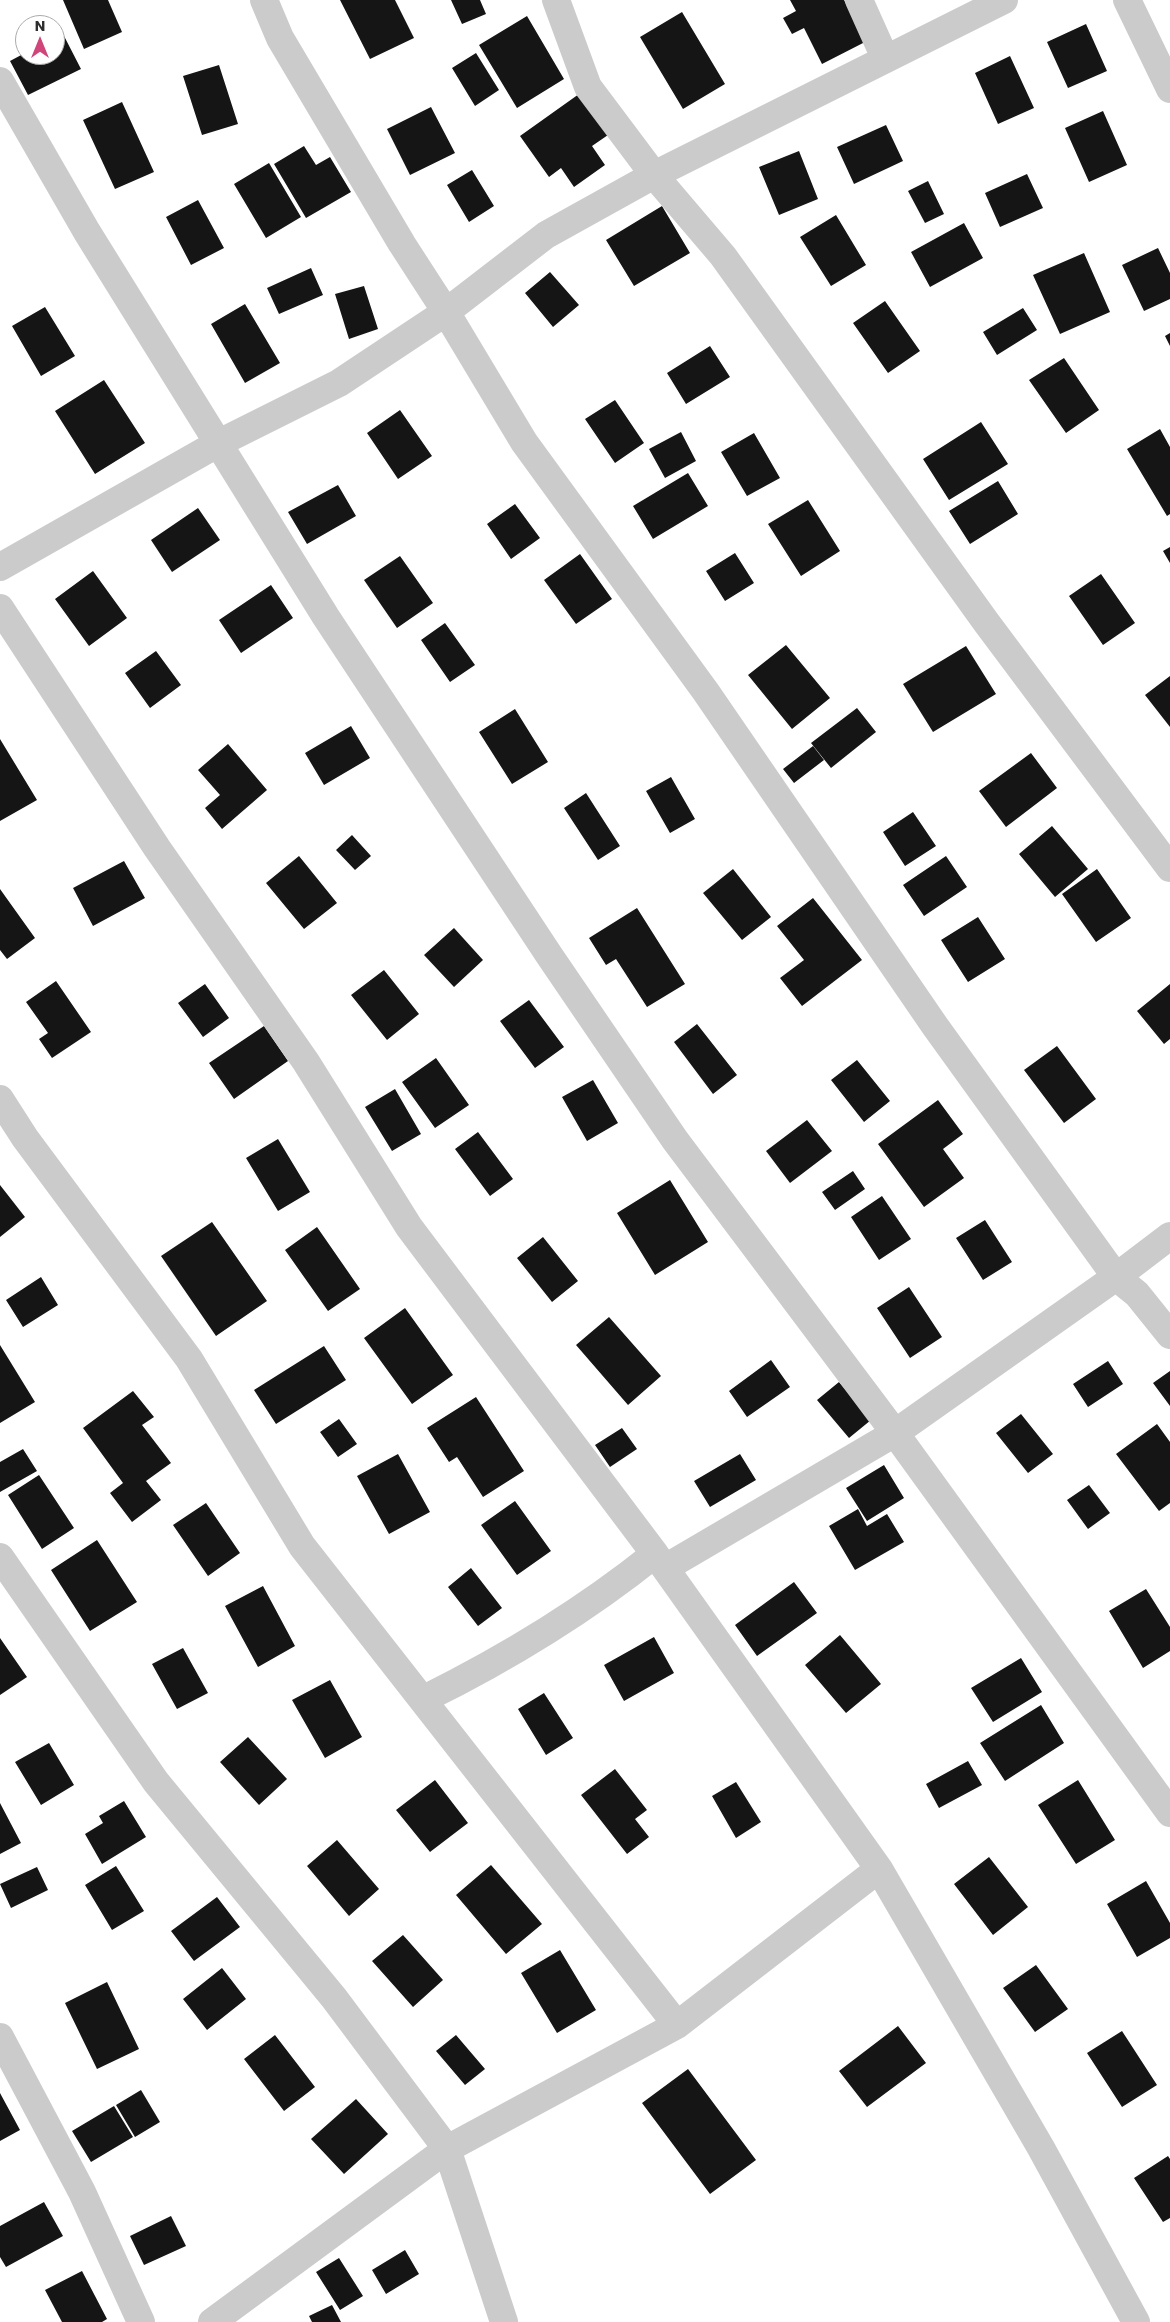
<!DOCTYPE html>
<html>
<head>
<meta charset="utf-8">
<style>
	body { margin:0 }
	#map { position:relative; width:1170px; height:2322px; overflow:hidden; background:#fff; font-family:Poppins,sans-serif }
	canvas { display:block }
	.north { position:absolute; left:15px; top:15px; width:50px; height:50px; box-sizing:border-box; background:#fff; border:1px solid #ababab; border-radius:50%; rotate:0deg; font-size:14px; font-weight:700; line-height:20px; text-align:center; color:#2e2e2e }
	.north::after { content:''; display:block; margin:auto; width:18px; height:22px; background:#d0467a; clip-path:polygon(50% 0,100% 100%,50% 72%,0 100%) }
</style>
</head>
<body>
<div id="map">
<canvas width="1170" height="2322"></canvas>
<div class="north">N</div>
</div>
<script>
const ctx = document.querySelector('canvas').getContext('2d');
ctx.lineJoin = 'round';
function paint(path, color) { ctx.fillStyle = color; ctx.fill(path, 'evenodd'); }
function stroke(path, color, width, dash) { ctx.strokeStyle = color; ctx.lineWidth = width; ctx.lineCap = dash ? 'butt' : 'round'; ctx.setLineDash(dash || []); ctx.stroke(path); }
paint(new Path2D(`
	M63 0H108L122 32 84 49Z
	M340 0H395L414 38 370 59Z
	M451 0H480L486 14 462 24Z
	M790 0H844L865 42 822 64 804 28 792 34 783 18 796 11Z
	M682 12 725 84 683 109 640 37Z
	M527 16 564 79 517 108 479 45Z
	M1086 24 1107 71 1068 88 1047 42Z
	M63 34 81 69 28 95 10 61 25 53V55H55V38Z
	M476 53 499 90 475 106 452 68Z
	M1010 56 1034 108 998 124 975 73Z
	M219 65 238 124 202 135 183 76Z
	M579 94 608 135 592 146 605 165 574 187 561 168 549 177 520 136Z
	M122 102 154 172 115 189 83 120Z
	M431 107 455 153 410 175 387 129Z
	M1103 111 1127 165 1089 182 1065 128Z
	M886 125 903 161 854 184 837 147Z
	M304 146 316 165 330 157 351 192 306 218 274 164Z
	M799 151 818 199 779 215 759 167Z
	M269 163 301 217 266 238 234 184Z
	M472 170 494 206 469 222 447 185Z
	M1027 174 1043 208 1000 227 985 193Z
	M928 181 944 214 925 223 908 191Z
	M198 200 224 248 191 265 166 217Z
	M662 206 690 253 634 286 606 240Z
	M836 215 866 265 831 286 800 237Z
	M964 223 983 258 930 287 911 252Z
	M1158 248 1170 273V299L1144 311 1122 265Z
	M1084 253 1110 312 1060 334 1033 275Z
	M311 268 323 295 279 314 267 288Z
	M550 272 579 305 553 327 525 293Z
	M364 286 378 329 349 339 335 294Z
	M885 301 920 351 888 373 853 323Z
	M245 304 280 363 245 383 211 324Z
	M45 307 75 356 41 376 12 326Z
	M1023 308 1037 330 997 355 983 332Z
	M1170 333V346L1165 336Z
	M710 346 730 377 686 404 667 373Z
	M1064 358 1099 410 1066 433 1029 380Z
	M104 380 145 443 95 474 55 411Z
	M615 400 644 443 615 463 585 419Z
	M400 410 432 456 398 479 367 433Z
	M981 422 1008 464 949 500 923 459Z
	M1160 429 1170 447V514L1167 516 1127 449Z
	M681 432 696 461 665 478 649 449Z
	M754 433 780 478 747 496 721 452Z
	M688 473 708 506 653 539 633 506Z
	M998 481 1018 514 970 544 949 511Z
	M338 485 356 516 307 544 288 512Z
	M808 500 840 551 801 576 768 524Z
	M515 504 540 538 511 559 487 524Z
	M198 508 220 540 172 572 151 540Z
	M1170 547V563L1163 551Z
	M735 553 754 583 725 601 706 571Z
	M580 554 612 599 576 624 544 580Z
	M400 556 433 603 397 628 364 580Z
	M93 571 127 618 89 646 55 599Z
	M1101 574 1135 623 1103 645 1069 596Z
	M271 585 293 618 241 653 219 620Z
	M445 623 475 665 450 682 421 640Z
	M786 645 830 698 792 729 748 675Z
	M966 646 996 694 933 732 903 684Z
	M156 651 181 685 150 708 125 673Z
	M1170 676V727L1145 695Z
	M857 708 876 732 831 768 811 743Z
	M515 709 548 762 512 784 479 732Z
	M351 726 370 758 324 785 305 753Z
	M0 739 37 800 0 821Z
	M228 744 267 790 222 829 205 808 220 795 198 770Z
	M813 746 824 760 794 783 783 769Z
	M1031 753 1057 788 1006 827 979 791Z
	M671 777 695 819 670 833 646 791Z
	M586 793 620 846 598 860 564 808Z
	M913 812 936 846 905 866 883 832Z
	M1052 826 1088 869 1055 897 1019 854Z
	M352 835 371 856 355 870 336 850Z
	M299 856 337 903 304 929 266 883Z
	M946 856 967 887 924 916 903 885Z
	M124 861 145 898 93 926 73 888Z
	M733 869 771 917 742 940 703 893Z
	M1097 869 1131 918 1096 942 1062 894Z
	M0 889 35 938 7 959 0 950Z
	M813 898 862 960 802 1006 780 978 804 960 777 926Z
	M637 908 685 984 647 1007 616 959 606 965 589 938Z
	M978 917 1005 959 968 982 941 940Z
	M454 928 483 960 454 987 424 955Z
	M384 970 419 1014 387 1040 351 995Z
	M56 981 91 1032 52 1058 39 1039 48 1033 26 1002Z
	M205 984 229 1018 203 1037 178 1003Z
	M1170 984V1039L1164 1044 1137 1011Z
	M529 1000 564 1047 535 1068 500 1021Z
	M697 1024 737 1075 713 1094 674 1042Z
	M264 1026 288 1061 234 1099 209 1063Z
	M1057 1046 1096 1099 1064 1123 1024 1070Z
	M436 1058 469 1105 435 1128 402 1082Z
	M857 1060 890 1101 864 1122 831 1080Z
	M593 1080 618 1123 587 1141 562 1097Z
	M395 1089 421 1134 392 1151 365 1107Z
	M938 1100 963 1134 943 1149 964 1178 924 1207 878 1144Z
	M807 1120 832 1151 790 1183 766 1151Z
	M478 1132 513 1179 490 1196 455 1149Z
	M278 1139 310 1192 278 1211 246 1158Z
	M853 1171 865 1189 835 1210 822 1192Z
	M670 1180 708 1242 655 1275 617 1213Z
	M0 1185 25 1217 0 1237Z
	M882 1196 911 1239 879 1260 851 1217Z
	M985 1220 1012 1262 983 1280 956 1238Z
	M212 1222 267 1301 216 1336 161 1256Z
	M317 1227 360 1289 328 1311 285 1250Z
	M543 1237 578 1281 552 1302 517 1258Z
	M41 1277 58 1305 23 1327 6 1300Z
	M909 1287 942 1337 910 1358 877 1308Z
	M405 1308 453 1375 412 1404 364 1338Z
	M609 1317 661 1376 628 1405 576 1345Z
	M0 1345 35 1402 0 1423Z
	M324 1346 346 1380 276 1424 254 1390Z
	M771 1360 790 1387 747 1417 729 1391Z
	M1108 1361 1123 1384 1088 1407 1073 1384Z
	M1170 1371V1406L1153 1383Z
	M839 1382 871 1420 849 1438 817 1400Z
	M133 1391 154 1417 142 1425 171 1463 146 1481 161 1500 132 1522 110 1493 123 1483 83 1428Z
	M476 1397 524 1471 483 1497 457 1457 449 1462 427 1428Z
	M1021 1414 1053 1454 1028 1473 996 1433Z
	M339 1419 357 1444 338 1457 320 1432Z
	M1157 1424 1170 1442V1503L1159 1511 1116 1454Z
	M622 1428 637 1449 610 1467 595 1445Z
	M23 1449 37 1471 0 1492V1462Z
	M398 1454 430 1512 389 1534 357 1476Z
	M740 1454 756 1480 710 1507 694 1481Z
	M884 1465 904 1498 867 1521 846 1488Z
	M39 1475 74 1528 42 1549 8 1495Z
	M1089 1485 1110 1513 1088 1529 1067 1500Z
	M515 1501 551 1551 517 1575 481 1525Z
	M206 1503 240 1553 208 1576 173 1525Z
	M858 1509 867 1526 887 1514 904 1542 855 1570 829 1526Z
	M97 1540 137 1602 90 1631 51 1570Z
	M471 1568 502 1608 478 1626 448 1587Z
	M794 1582 817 1613 757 1656 735 1625Z
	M263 1586 295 1646 258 1667 225 1606Z
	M1146 1589 1170 1627V1651L1143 1668 1109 1611Z
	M840 1635 881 1684 846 1713 805 1665Z
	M654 1637 674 1673 624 1701 604 1665Z
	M0 1638 27 1677 0 1695Z
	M183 1648 208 1693 177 1709 152 1664Z
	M1021 1658 1042 1692 993 1722 971 1688Z
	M330 1680 362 1737 325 1758 292 1700Z
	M544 1693 573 1738 546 1755 518 1709Z
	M1041 1705 1064 1743 1005 1781 980 1743Z
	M248 1737 287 1779 259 1805 220 1762Z
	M49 1743 74 1785 41 1805 15 1762Z
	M968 1761 982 1785 939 1808 926 1784Z
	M615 1769 647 1810 635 1819 649 1837 627 1854 581 1795Z
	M435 1780 468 1823 430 1852 396 1810Z
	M1078 1780 1115 1840 1076 1864 1038 1805Z
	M736 1782 761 1822 736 1838 712 1796Z
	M124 1801 146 1837 102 1864 85 1834 103 1823 99 1816Z
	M0 1803 21 1843 0 1854Z
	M337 1840 379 1889 349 1916 307 1866Z
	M989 1857 1028 1907 993 1935 954 1884Z
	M491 1865 542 1924 506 1954 456 1895Z
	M116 1866 144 1911 112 1930 85 1885Z
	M37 1867 48 1890 11 1908 0 1884Z
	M1146 1881 1170 1923V1938L1137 1957 1107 1904Z
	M217 1897 240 1927 194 1961 171 1931Z
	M403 1935 443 1980 413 2007 372 1961Z
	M560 1950 596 2010 557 2033 521 1973Z
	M1036 1965 1068 2009 1035 2032 1003 1988Z
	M222 1968 246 1999 207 2030 183 1999Z
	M107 1982 139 2049 97 2069 65 2003Z
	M898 2026 926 2063 867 2107 839 2071Z
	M1122 2031 1157 2085 1122 2107 1087 2053Z
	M275 2035 315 2087 284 2111 244 2059Z
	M456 2035 485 2069 465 2085 436 2051Z
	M688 2069 756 2160 710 2194 642 2103Z
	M141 2090 160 2122 135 2137 116 2105Z
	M0 2093 20 2130 0 2141Z
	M356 2099 388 2134 344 2174 311 2139Z
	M114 2106 133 2137 91 2162 72 2131Z
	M1168 2156 1170 2159V2218L1163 2222 1134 2178Z
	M44 2202 63 2236 6 2267 0 2257V2226Z
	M171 2216 186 2246 144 2265 130 2236Z
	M405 2250 419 2274 386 2294 372 2270Z
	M339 2258 363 2296 340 2310 316 2272Z
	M82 2271 107 2319 102 2322H62L45 2290Z
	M332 2305 341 2322H312L309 2316Z`), '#151515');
stroke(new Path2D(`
	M264 0 280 38 402 244 446 312 524 442 706 692 935 1026 1116 1277 1137 1294 1170 1335
	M556 0 588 87 654 175 723 256 986 622 1170 868
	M859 0 885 58
	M1127 0 1170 89
	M0 81 87 232 326 617 549 955 675 1140 895 1433 1170 1813
	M0 567 217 444 339 383 446 312 546 235 654 175 1004 0
	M0 608 157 848 306 1062 409 1227 655 1554 879 1869 1041 2148 1136 2322
	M0 1099 25 1138 189 1359 302 1546 677 2025
	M0 1557 156 1782 334 1998 447 2149 504 2322
	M665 1568 895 1433 1116 1277 1170 1236
	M424 1699C505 1659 584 1611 655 1554
	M0 2037 82 2192 141 2322
	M212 2322 447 2149 677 2025 879 1869`), '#cbcbcb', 28);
</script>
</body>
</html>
